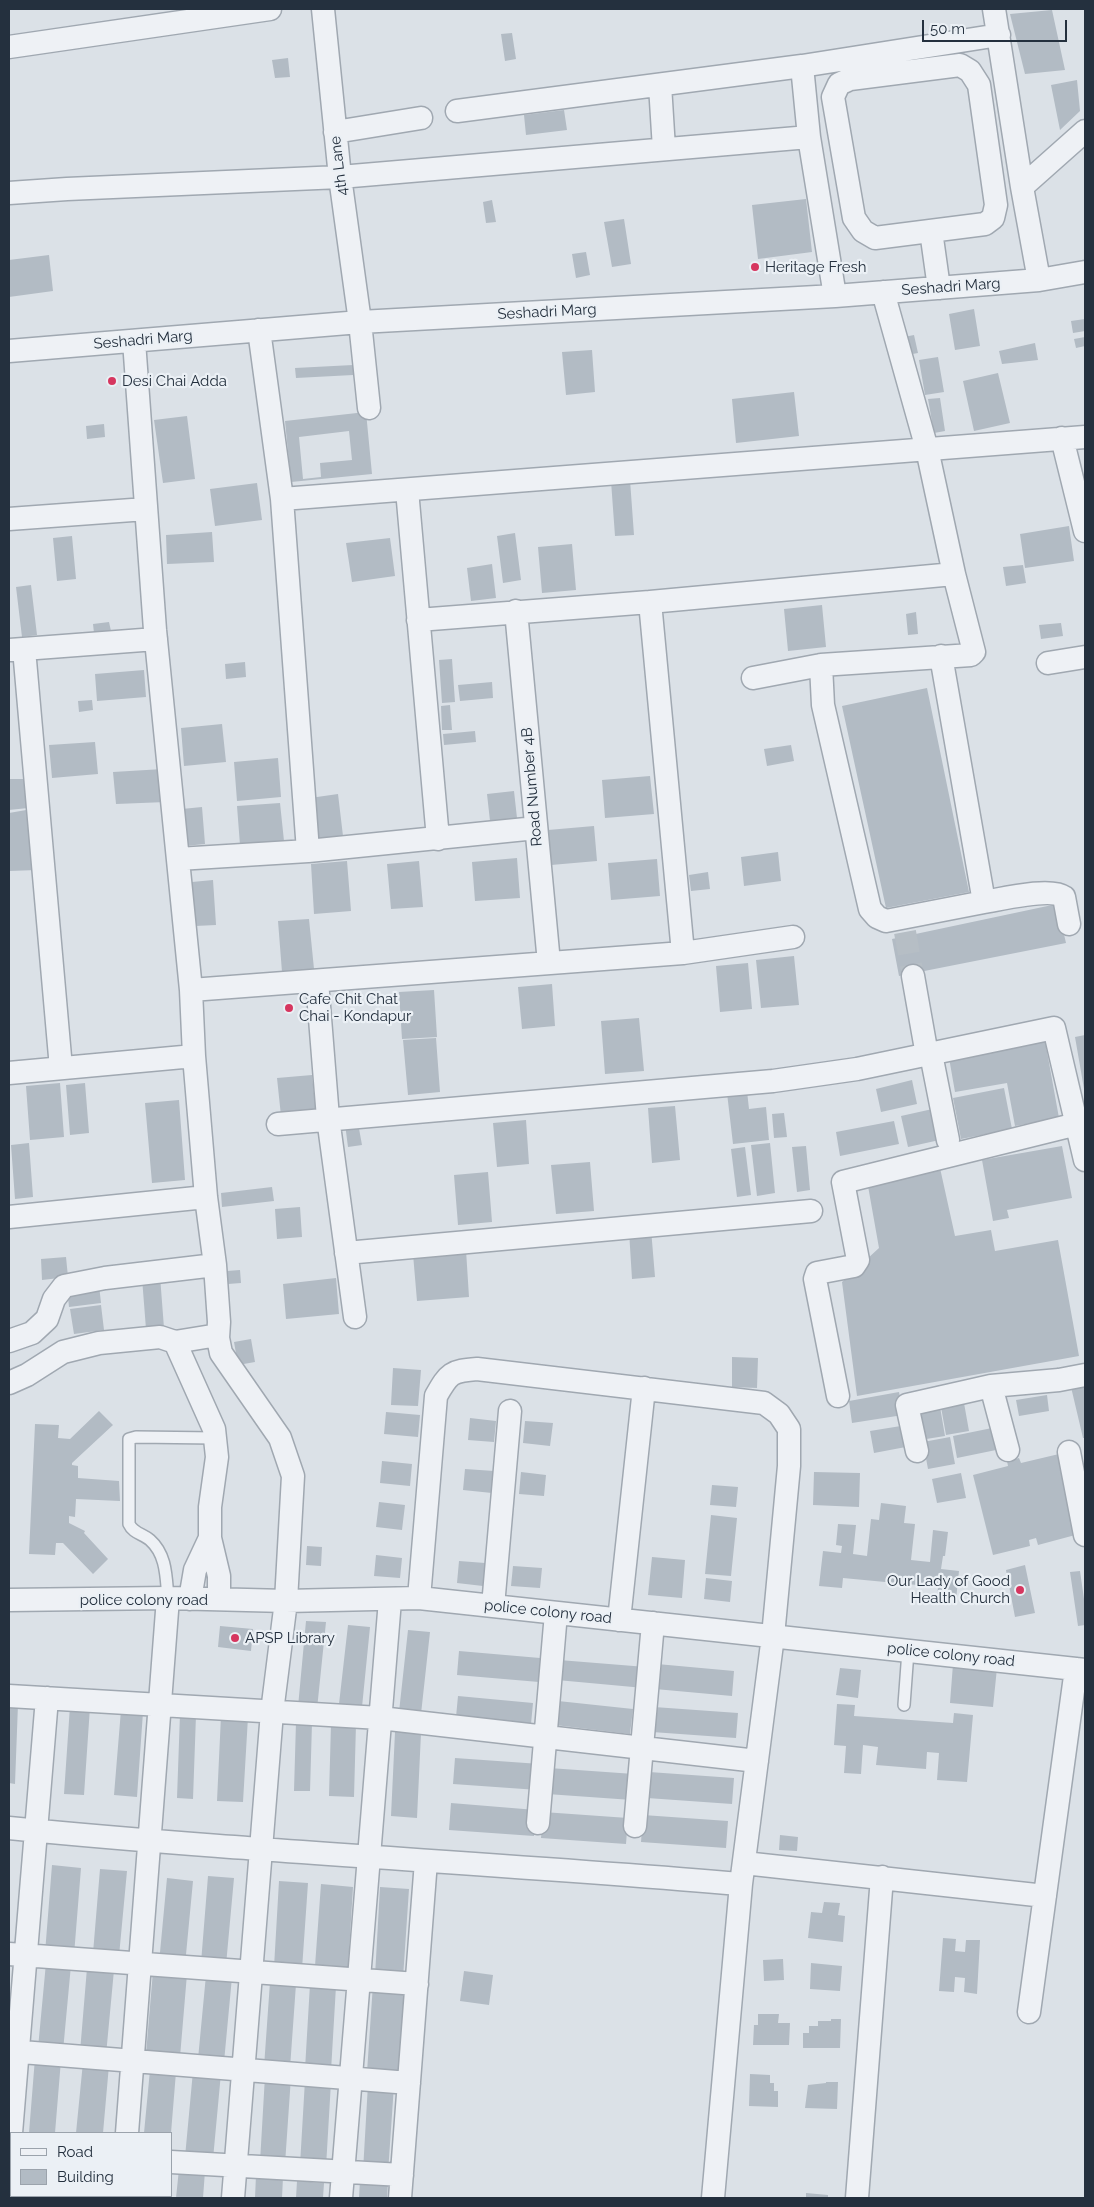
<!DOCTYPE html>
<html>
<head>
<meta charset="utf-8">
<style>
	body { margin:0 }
	#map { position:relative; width:1094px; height:2207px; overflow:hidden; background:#dbe1e7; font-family:Raleway,sans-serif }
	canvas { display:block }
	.frame { position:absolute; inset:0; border:10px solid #24303e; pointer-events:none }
	.legend { position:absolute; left:10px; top:2132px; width:162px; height:65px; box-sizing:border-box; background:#ebf0f5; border:1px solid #9ba3ac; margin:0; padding:6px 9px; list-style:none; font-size:15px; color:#24303e }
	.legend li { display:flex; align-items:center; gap:10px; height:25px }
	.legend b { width:25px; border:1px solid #9ba3ac }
	.scale { position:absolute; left:922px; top:20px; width:145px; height:22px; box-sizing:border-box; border:2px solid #24303e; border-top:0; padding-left:6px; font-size:15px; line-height:18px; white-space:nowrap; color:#24303e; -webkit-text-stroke:4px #ebf0f5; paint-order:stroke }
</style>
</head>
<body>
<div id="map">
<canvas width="1094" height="2207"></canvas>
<div class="frame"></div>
<ul class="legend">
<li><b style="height:6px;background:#eef1f5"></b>Road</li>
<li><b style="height:14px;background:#b2bbc4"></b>Building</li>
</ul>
<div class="scale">50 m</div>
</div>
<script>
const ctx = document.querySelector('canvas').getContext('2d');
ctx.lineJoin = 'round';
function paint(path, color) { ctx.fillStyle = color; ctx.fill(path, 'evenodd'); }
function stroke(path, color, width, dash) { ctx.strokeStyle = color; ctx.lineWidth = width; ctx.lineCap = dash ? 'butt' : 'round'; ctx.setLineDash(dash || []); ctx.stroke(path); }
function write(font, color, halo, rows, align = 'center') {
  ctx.font = font + ' Raleway,sans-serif'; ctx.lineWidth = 4.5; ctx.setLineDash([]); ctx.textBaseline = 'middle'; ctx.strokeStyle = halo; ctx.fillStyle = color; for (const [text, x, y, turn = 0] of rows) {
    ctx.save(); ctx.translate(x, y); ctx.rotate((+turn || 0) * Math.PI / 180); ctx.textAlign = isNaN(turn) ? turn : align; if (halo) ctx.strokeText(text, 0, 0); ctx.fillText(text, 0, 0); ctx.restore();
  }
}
paint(new Path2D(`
	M1052 10 1065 70 1025 74 1010 14Z
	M512 33 516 59 505 61 501 34Z
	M288 58 290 77 275 78 272 60Z
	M1077 80 1080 111 1060 130 1051 85Z
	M564 110 567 130 526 135 524 115Z
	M806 199 812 252 758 259 752 205Z
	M492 200 496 222 486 223 483 202Z
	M624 219 631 264 612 267 604 222Z
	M586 252 590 275 576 278 572 254Z
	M49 255 53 291 9 297V260Z
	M974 309 980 346 955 350 949 314Z
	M1085 319V331L1073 333 1071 321Z
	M914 335 918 353 907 355 904 337Z
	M1085 337V346L1076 348 1074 339Z
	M1035 343 1038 360 1002 364 999 351Z
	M592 350 595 392 566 395 562 352Z
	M938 357 944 392 925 395 919 360Z
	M353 365V375L296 378 295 368Z
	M998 373 1010 423 974 431 963 381Z
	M794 392 799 436 736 443 732 399Z
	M940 398 945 431 934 433 928 399Z
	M366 412 372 474 291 482 285 421ZM349 431 352 460 320 463 321 477 303 479 299 437Z
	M187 416 195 479 163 483 154 420Z
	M104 424 105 437 87 439 86 426Z
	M630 480 634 535 615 536 611 481Z
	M257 483 262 520 215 526 210 489Z
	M1069 526 1074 561 1025 568 1020 534Z
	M212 532 214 562 167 564 166 535Z
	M515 533 521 580 503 583 497 536Z
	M72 536 76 579 57 581 53 538Z
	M390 538 395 576 352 582 346 543Z
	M572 544 576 590 542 593 538 547Z
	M492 564 496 598 471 601 467 568Z
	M1023 565 1026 583 1006 586 1003 567Z
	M31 585 37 635 22 637 16 587Z
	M822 605 826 647 788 651 784 609Z
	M916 612 918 634 908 635 906 614Z
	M109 622 111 631 94 633 93 624Z
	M1061 623 1063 636 1041 639 1039 625Z
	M452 659 455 702 442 703 439 660Z
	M245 662 246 677 226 679 225 664Z
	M144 670 146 697 97 701 95 674Z
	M492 682 493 698 460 701 458 685Z
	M927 688 969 892 886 908 842 706Z
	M92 700 93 710 79 712 78 701Z
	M450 705 452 730H442L441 706Z
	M222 724 226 762 184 766 181 728Z
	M475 731 476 742 444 745 443 734Z
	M95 742 98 774 52 778 49 745Z
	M791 745 794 761 767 766 764 749Z
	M278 758 281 797 237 801 234 762Z
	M163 769 166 802 116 804 113 772Z
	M650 776 654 814 605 818 602 780Z
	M9 779H24L28 808 9 810Z
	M514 791 517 818 490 821 487 794Z
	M338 794 343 836 315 839 310 798Z
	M280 803 284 841 240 845 237 806Z
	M202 807 205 844 185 846 182 809Z
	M32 809 37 870 9 871V813Z
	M594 826 597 861 551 865 548 830Z
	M778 852 781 881 744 886 741 857Z
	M517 858 520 898 475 901 472 862Z
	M657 859 660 896 611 900 608 863Z
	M347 861 351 911 314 914 311 864Z
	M419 861 423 907 391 909 387 864Z
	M708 872 710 889 691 891 689 875Z
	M213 880 216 925 195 926 192 882Z
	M1057 904 1066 943 899 976 892 939Z
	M309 919 314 969 282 972 278 921Z
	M794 956 799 1005 761 1008 756 960Z
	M748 963 752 1009 720 1012 716 966Z
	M552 984 555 1026 522 1029 518 987Z
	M434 990 437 1037 402 1039 399 992Z
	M639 1018 644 1071 605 1074 601 1021Z
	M1044 1035 1059 1118 1015 1126 1007 1083 955 1092 948 1052Z
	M1085 1035V1088L1084 1089 1075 1037Z
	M436 1038 440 1092 408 1095 403 1040Z
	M312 1075 316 1112 281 1116 277 1078Z
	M912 1080 917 1104 881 1112 876 1089Z
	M60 1083 64 1137 30 1140 26 1086Z
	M85 1083 89 1133 70 1135 66 1085Z
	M1004 1088 1012 1129 961 1139 953 1098Z
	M747 1091 749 1109 766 1107 769 1140 733 1144 727 1093Z
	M179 1100 185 1180 152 1183 145 1103Z
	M675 1106 680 1160 652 1163 648 1108Z
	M937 1108 944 1139 908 1147 901 1116Z
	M784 1113 787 1137 774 1138 772 1114Z
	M526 1120 529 1164 497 1167 493 1123Z
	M894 1121 899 1144 840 1156 836 1132Z
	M358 1123 362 1145 348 1147 345 1124Z
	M29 1143 33 1197 15 1199 11 1145Z
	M770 1143 775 1193 757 1196 751 1145Z
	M806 1146 810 1190 797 1192 792 1147Z
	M1062 1146 1072 1198 1007 1210 1009 1218 993 1221 982 1160Z
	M745 1147 751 1195 737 1197 731 1149Z
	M590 1162 594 1211 556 1214 551 1165Z
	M940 1168 955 1236 991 1230 995 1251 1058 1240 1079 1356 857 1396 842 1282 879 1248 868 1186Z
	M488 1172 492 1222 458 1225 454 1175Z
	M272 1187 274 1201 222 1207 221 1193Z
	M300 1207 302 1237 277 1239 275 1209Z
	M651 1229 655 1277 632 1279 629 1231Z
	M466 1250 469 1297 417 1301 413 1254Z
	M66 1257 68 1277 42 1280 41 1259Z
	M240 1270 241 1283 228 1284 227 1271Z
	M160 1276 164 1328 146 1329 142 1278Z
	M336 1278 339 1314 286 1319 283 1284Z
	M99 1285 101 1303 69 1307 67 1288Z
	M101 1305 104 1330 74 1334 70 1309Z
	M251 1339 255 1362 238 1365 234 1342Z
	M732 1357 758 1358 757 1388 732 1387Z
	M393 1368 421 1370 418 1406 391 1405Z
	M1085 1384V1438H1083L1071 1387Z
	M899 1392 903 1415 852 1423 849 1401Z
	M1047 1395 1049 1411 1019 1416 1016 1400Z
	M964 1403 969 1431 946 1435 941 1407Z
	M940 1407 945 1436 920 1440 916 1411Z
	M99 1411 113 1425 72 1463V1465L78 1466V1478L119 1481 120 1501 76 1499 75 1517 69 1516V1523L85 1531 84 1533 108 1559 93 1574 63 1543H56L55 1555 29 1554 35 1424 59 1425 58 1438 70 1439Z
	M386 1412 420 1415 418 1437 384 1434Z
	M470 1418 496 1421 494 1442 468 1440Z
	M525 1421 553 1423 550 1446 523 1443Z
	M907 1425 911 1446 874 1453 870 1431Z
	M992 1428 996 1450 957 1458 953 1436Z
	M950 1437 955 1464 928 1469 923 1442Z
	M1059 1454 1079 1534 1038 1545 1036 1538 1029 1540 1030 1546 993 1555 973 1475 1008 1466 1007 1461 1019 1458 1021 1463Z
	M382 1461 412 1464 410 1486 380 1483Z
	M465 1469 494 1471 492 1493 463 1490Z
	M521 1472 546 1475 544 1496 519 1494Z
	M814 1472 860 1473 859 1507 813 1505Z
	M961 1473 966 1498 937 1503 932 1479Z
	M712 1485 738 1487 736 1507 710 1505Z
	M379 1502 405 1505 402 1530 376 1527Z
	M881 1503 906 1506 904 1523 915 1524 911 1560 930 1562 933 1530 948 1532 945 1556H943L941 1569 959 1571 956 1600 937 1598 938 1587 843 1578 842 1588 819 1586 823 1551 841 1553 842 1546 836 1545 838 1524 856 1525 853 1554 867 1556 871 1519 879 1520Z
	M711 1515 737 1518 731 1576 705 1574Z
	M307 1546 322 1547 321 1566 306 1565Z
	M376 1555 402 1558 400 1578 374 1576Z
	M652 1557 685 1560 682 1598 648 1595Z
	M459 1561 485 1563 483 1586 457 1583Z
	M1025 1565 1035 1613 1015 1617 1006 1570Z
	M513 1566 542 1568 540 1588 511 1586Z
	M1080 1571 1085 1606V1625L1078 1626 1070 1572Z
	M706 1578 732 1581 730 1602 704 1599Z
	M306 1621 326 1622 317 1709 298 1707Z
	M348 1625 370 1627 362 1707 339 1704Z
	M220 1626 253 1629 251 1651 218 1647Z
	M408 1630 430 1632 421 1714 399 1712Z
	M459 1651 540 1658 539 1682 457 1675Z
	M559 1660 646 1667 644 1688 557 1680Z
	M657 1664 734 1671 732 1696 655 1689Z
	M953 1664 997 1668 993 1707 950 1703Z
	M840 1668 861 1670 858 1698 836 1695Z
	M458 1696 533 1703 531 1724 456 1717Z
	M558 1701 633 1709 630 1734 555 1725Z
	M9 1704H18L15 1784 9 1783Z
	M837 1704 855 1705 854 1716 953 1723 954 1713 973 1715 967 1782 937 1780 939 1753 927 1752 926 1769 876 1765 878 1747 863 1745 861 1774 844 1773 846 1746 834 1745Z
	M70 1706 90 1707 84 1795 64 1794Z
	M654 1707 738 1713 736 1738 652 1732Z
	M121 1710 143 1712 137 1797 114 1795Z
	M180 1714 196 1715 193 1799 177 1798Z
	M221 1716 248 1717 243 1802 217 1801Z
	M296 1722 312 1723 310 1791H294Z
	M331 1724H356L354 1797 329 1796Z
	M395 1732 421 1733 417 1818 391 1816Z
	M455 1758 540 1764 538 1790 453 1784Z
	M549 1768 634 1774 632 1800 547 1794Z
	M649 1772 734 1778 732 1804 647 1798Z
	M451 1803 536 1810 534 1836 449 1830Z
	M543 1812 628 1818 626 1844 541 1838Z
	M643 1815 728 1821 726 1848 641 1842Z
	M780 1835 798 1837 797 1851 779 1850Z
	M52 1865 81 1868 74 1955 45 1953Z
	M100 1869 127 1871 119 1956 93 1953Z
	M208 1876 234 1878 226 1965 201 1963Z
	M167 1878 193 1881 185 1965 159 1963Z
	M279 1881 308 1883 302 1969 274 1967Z
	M321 1884 353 1887 348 1968 315 1966Z
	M380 1887 409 1889 403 1978 375 1976Z
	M824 1902 840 1903 838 1915 845 1916 843 1942 808 1938 811 1912 822 1913Z
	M943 1938 956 1939 955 1951 965 1952 966 1940H980L977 1994 964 1992 965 1978 955 1977 954 1992 939 1991Z
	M783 1959 784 1980 764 1981 763 1960Z
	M46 1963 71 1965 63 2051 38 2048Z
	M811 1963 842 1966 840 1991 810 1989Z
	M87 1968 114 1970 106 2055 80 2052Z
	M153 1971 187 1974 180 2057 146 2054Z
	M464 1971 493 1975 489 2005 460 2001Z
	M206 1975 232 1977 224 2062 198 2059Z
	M270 1982 296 1984 290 2068 264 2067Z
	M310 1984 336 1986 331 2071 305 2069Z
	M373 1984 407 1986 402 2074 367 2072Z
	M758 2014H779L778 2023H790L789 2045H753L754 2025H758Z
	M831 2019H841L840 2048H803V2033H809V2026H818V2021H831Z
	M35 2058 61 2060 55 2133H29Z
	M83 2062 109 2065 103 2133H76Z
	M150 2070 176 2072 171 2133H144Z
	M193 2071 221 2073 213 2159 185 2157Z
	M750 2074 770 2075V2083H774V2091H778V2107L749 2106Z
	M265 2076 291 2077 285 2164 260 2162Z
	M305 2080 331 2082 326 2167 300 2165Z
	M826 2082H838L837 2109 805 2108 808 2085 826 2083Z
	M368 2084 394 2085 388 2173 363 2171Z
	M179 2169 205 2171 203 2198H176Z
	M256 2175 283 2177 282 2198H255Z
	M360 2180 388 2182 387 2198H359Z
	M297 2181 324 2183 323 2198H296Z
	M806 2193 828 2195V2198H806Z
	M27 2196H54V2198H27Z
	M73 2196H99V2198H72Z
	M140 2196H166V2198H140Z`), '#b2bbc4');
stroke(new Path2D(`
	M905 932 913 976`), '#b6bec5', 22, [22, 11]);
const service = new Path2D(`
	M168 1598C166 1578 167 1555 150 1540 143 1534 133 1533 129 1524V1439L136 1437 215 1438
	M904 1705 908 1651`);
const minor = new Path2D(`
	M323 9 340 177 360 322 369 408
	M994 9 1022 187 1085 131
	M9 47 270 9
	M960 65 970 71 979 85 996 205 993 218 985 224 875 238 863 231 854 218 833 97 839 84 850 79Z
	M802 66 809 137 835 296
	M660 85 664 149
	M457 111 802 66 999 35
	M335 132 421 118
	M1022 187 1039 280
	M9 193 67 189 340 177 809 137
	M931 231 939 288
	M259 330 282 499 308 851
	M134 341 155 630 191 990 683 953 793 937
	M9 351 360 322 835 296 1039 280 1085 272
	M1062 438 1085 531
	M407 490 438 839
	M282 499 1085 437
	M9 519 146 509
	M650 602 683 953
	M516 611 549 963
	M418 620 650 602 954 574 927 449 883 292
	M24 649 61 1068
	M10 650 156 639
	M1048 663 1085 657
	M821 665 823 705 870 909 877 917 886 921 984 902 941 656
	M753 678 821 665 971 655 974 652 954 574
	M178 859 308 851 536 828
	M984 902C1002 899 1051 887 1064 897L1069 924
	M913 976 927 1055
	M317 981 328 1118 355 1317
	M191 990 194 1056 206 1197 215 1265 219 1322 218 1338 221 1353 280 1438 293 1476 286 1601 272 1712 233 2198
	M931 1054 948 1140
	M9 1073 194 1056
	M278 1124 773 1081 857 1069 1054 1028 1085 1160
	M9 1217 206 1197
	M346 1253 811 1211
	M9 1341 32 1333 47 1319 54 1299 64 1286 105 1278 215 1265
	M175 1342 214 1429 217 1457 210 1507V1538L219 1576V1599
	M9 1383 27 1375 63 1352 99 1343 160 1337 175 1342 218 1335
	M991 1386 1008 1450
	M838 1396 815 1279 817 1273 854 1266 858 1260 843 1182 1077 1124
	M917 1451 907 1405 991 1386 1059 1380 1085 1375
	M1069 1452 1085 1535
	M419 1598 436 1396C449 1373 451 1371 477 1369L764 1403 779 1414 789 1429V1466L773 1636 741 1884 713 2198
	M190 1599 195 1570 210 1538
	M9 1600 168 1598 286 1601 419 1598 1085 1670
	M493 1606 510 1411
	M619 1620 644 1388
	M9 1696 380 1718 757 1761
	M538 1823 556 1613
	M635 1826 653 1623
	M9 1828C252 1852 497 1863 741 1884
	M744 1863 1045 1896
	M9 1954 417 1984
	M1029 2012 1076 1669
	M9 2051 409 2083
	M11 2133 47 1698
	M127 2133 168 1598
	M171 2162 402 2175
	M9 2165 11 2134
	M121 2198 122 2196
	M341 2198 390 1600
	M400 2198 426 1861
	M857 2198 882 1877`);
stroke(service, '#a0a8b1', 14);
stroke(minor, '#a0a8b1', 25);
stroke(service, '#eef1f5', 11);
stroke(minor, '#eef1f5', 22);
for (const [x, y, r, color] of [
	[755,267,5,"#d6365f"],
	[112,381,5,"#d6365f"],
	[289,1008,5,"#d6365f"],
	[1020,1590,5,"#d6365f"],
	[235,1638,5,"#d6365f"]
]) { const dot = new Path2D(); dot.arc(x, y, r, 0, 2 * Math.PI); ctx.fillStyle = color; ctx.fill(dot); stroke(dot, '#ebf0f5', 2); }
write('15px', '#24303e', '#ebf0f5', [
	["4th Lane",339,166,-97],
	["Seshadri Marg",951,287,-4],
	["Seshadri Marg",547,312,-3],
	["Seshadri Marg",143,340,-5],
	["Road Number 4B",532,787,-95],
	["police colony road",144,1600],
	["police colony road",548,1612,6],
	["police colony road",951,1655,6]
]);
write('15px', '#24303e', '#ebf0f5', [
	["Heritage Fresh",765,267],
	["Desi Chai Adda",122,381],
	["Cafe Chit Chat",299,999],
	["Chai - Kondapur",299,1016],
	["Our Lady of Good",1010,1581,"right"],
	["Health Church",1010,1598,"right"],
	["APSP Library",245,1638]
], 'left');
</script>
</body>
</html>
